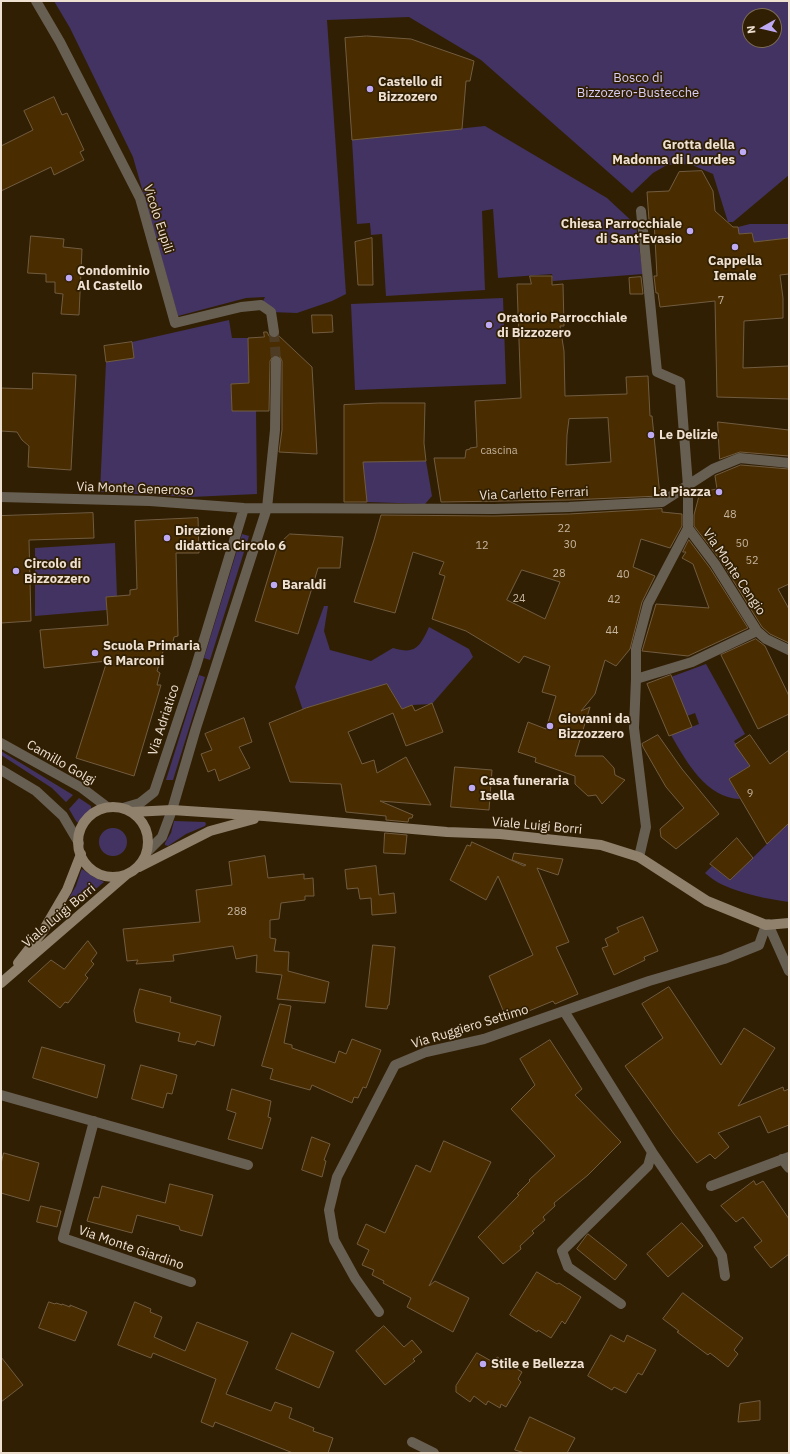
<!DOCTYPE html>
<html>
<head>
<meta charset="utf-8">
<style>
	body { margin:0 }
	#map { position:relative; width:790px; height:1454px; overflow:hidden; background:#311f04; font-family:"IBM Plex Sans",sans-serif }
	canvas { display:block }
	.frame { position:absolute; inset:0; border:2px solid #eee1d2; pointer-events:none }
	.north { position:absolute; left:742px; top:8px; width:40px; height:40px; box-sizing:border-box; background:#311f04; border:1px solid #7d6d56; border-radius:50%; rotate:262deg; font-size:11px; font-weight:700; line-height:16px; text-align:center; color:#eee1d2 }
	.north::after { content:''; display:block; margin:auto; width:14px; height:18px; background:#bea9f4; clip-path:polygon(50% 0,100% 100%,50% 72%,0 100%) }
</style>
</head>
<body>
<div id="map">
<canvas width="790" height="1454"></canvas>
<div class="frame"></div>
<div class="north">N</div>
</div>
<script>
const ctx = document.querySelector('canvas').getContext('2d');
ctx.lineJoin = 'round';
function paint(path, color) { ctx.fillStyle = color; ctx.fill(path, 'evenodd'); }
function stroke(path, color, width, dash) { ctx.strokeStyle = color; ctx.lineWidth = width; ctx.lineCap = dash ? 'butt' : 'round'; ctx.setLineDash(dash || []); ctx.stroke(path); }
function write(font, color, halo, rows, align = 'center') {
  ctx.font = font + ' "IBM Plex Sans",sans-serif'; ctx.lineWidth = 3.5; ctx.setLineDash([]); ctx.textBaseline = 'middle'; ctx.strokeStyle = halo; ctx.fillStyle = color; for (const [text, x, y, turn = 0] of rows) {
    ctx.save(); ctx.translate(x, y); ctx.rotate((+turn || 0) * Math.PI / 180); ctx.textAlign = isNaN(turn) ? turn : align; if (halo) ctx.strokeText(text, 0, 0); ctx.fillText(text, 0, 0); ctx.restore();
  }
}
paint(new Path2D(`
	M54 1H789V175L733 222H728L713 174 690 164 667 165 653 173 632 193 481 60 409 17 327 20 346 294 332 301 297 313 271 312 261 305 265 297 246 298 178 316 133 157 70 28ZM750 16H774V40H750Z
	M485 126 607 198 636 225 643 274 553 281 552 274 498 278 493 209 482 211 485 290 386 296 382 234 371 235 370 223 357 224 352 140Z
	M750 224H789V238L754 242 752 233 739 234 738 227Z
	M503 298 506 384 355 390 351 304Z
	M229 320 232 338H248L249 383 231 385 232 411H256L257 494 191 497 100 492 106 362 134 358 132 342Z
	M363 461H426L432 496 425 504 367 502Z
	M242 534 249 536 210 660 204 658Z
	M115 543 117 596 106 597 107 610 35 616V548Z
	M324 606H328L324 631 330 650 371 661 393 648C415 655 420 647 429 627L469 649 473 657 432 704 412 705 402 709 387 684 313 706 319 727 315 746 295 687Z
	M706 664 745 734 734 741 750 766 729 779 740 799C706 798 686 761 671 735L699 724 695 713 687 716 671 677Z
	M199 675 205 677 173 780H166Z
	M1 751 73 795 66 802 52 788 1 755Z
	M79 798 91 806V809L78 823 76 821 69 809Z
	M789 818V902C767 899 743 894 723 885 716 882 710 877 705 873L712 866 730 880 775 836Z
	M174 821 205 822 206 824 205 826 186 834 168 846 165 845V843L171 833Z
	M99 842a14 14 0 1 1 28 0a14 14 0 1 1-28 0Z
	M82 869 92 876 104 882 77 905 74 906 71 905 69 898 76 886 81 871Z`), '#423362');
const building = new Path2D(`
	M367 36 411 39 474 61 470 81H466L462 129 352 140 345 38Z
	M54 97 62 115 67 113 84 150 80 152 84 160 54 175 51 167 1 191V146L33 130 24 111Z
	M702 171 713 191 715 211 733 227H738L739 234 752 233 754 242 789 238V274L780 275 783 298V318L744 321 743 368 789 366V399L717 397 715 301 660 307 658 293H656L654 276H657L654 220H649L647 192 669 191 679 172Z
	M31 236 64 239 63 247 82 249 79 315 61 314 63 294 55 293V282H46V274L28 273Z
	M372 238 373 285H358L355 242Z
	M530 276H552V285L563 284 564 326H560L564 351 565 396 627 394 626 377 648 376 650 416H652L660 496 569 500 441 502 434 458H465L466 450 470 449V448L477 447 475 401 521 398 517 284H531ZM608 418 611 462 566 465 567 435 569 419Z
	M641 277 643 294H630L629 278Z
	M312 315H332L333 332 313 333Z
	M264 332H267L269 336 272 338H275L279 336 312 367 317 454 279 452 282 430V361L279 355 273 356 270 361 269 411H232L231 384 249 383 248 338 264 337Z
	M132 342 134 358 106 362 104 346Z
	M33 373 76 375 71 470 28 467 29 446 22 440 17 432 1 431V388L32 389Z
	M379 403H425L424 443 426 461 363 462 367 502H344V405Z
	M718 422 789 430V456L740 452 720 459Z
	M741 465 789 469V584L778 589 789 609V643L770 634 762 627 721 561 694 526V515L700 492 717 489 715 476Z
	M662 509V512L682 514V526L670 548 641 539 633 567 655 576 642 602 630 649 616 666 605 660 595 694 581 711 590 707 575 756H603L614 768 615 775 625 780 602 804 596 795 588 796 575 784V776L535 762 536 758 518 752 528 722 546 729 556 696 542 692 550 666 524 656 519 663 466 631 432 619 445 576 439 574 444 562 413 552 395 613 354 602 374 540 381 515 494 516 569 514ZM522 570 560 582 545 619 507 600Z
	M93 513 94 538 29 540 31 621 1 623V516Z
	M198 518 199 553H176L178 636 174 637 172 647 165 645 157 671 160 673 157 685H161L134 776 76 758 107 661 44 668 40 630 108 625 106 597 130 595V590L137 589 135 521Z
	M290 534 343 537 340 568H318L298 634 255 621 278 545Z
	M689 540 710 568 748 628 688 656 642 651 656 604 709 608 693 564 682 558 686 552H683Z
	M756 639 765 646 789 696V714L758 729 721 655Z
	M671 675 692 727 669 736 647 684Z
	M387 684 402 709 412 705 415 711 432 703 443 732 406 746 393 713 348 732 362 764 374 760 377 773 406 757 431 805 380 801 413 815 412 818H409L408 822 386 820V816L346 812 341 784 290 782 269 723 306 708Z
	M244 718 252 742 239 747 250 768 219 781 215 769 208 772 201 754 212 750 205 734Z
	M658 735 682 769 719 814 676 849 661 837 660 829 684 808 666 787 643 747 642 744Z
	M750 735 770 764 789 750V823L767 844 729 779 750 766 735 745Z
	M455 767 492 770 489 810 451 807Z
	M385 833 407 835 405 854 384 853Z
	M737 838 753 858 730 880 710 864Z
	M472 842 524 866 526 865 512 860 514 853 563 859 558 875 537 868 569 942 556 947 578 994 555 1004 553 1001 507 1020 489 976 533 955 498 876 486 900 450 880 467 845 470 846Z
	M265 856 268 878 304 874V879L313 878 314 896H305V900L281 903 279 919 270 920V938L276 939 274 951 289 952 288 971 329 982 325 1003 277 999 282 975 256 972 257 955 236 959 233 946 173 955 174 961 136 964 138 960 127 961 123 929 200 922 196 890 232 885 229 862Z
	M376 866 379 895 394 893 396 913 372 915 371 898 360 899 358 888 347 889 345 870Z
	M643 917 658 951 644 957 645 960 614 975 602 948 608 946 605 939 619 932 617 928Z
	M88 941 97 953 91 961 94 964 85 975 88 978 68 1003 65 1002 60 1008 28 981 51 960 64 969Z
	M373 945 395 947 389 1005H388L387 1009 366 1007Z
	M669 987 721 1065 744 1028 775 1048 738 1106 783 1087 784 1091 789 1089V1125L768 1133 760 1116 718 1133 729 1147 715 1159 710 1154 697 1163 674 1134 625 1066 663 1038 642 1004Z
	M140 989 171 997 170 1002 221 1016 214 1046 197 1041 195 1045 178 1041 180 1033 136 1022 134 1011Z
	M280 1004 291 1006 284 1043 292 1045V1048L335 1063 339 1051 346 1054 352 1039 381 1050 366 1088 363 1087 358 1098 354 1097 352 1103 312 1085 310 1090 270 1079 273 1069 262 1066Z
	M550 1040 582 1089 575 1095 621 1142 588 1175 554 1203 555 1206 543 1217 545 1220 532 1231 534 1233 520 1246 521 1249 503 1264 478 1237 519 1195 517 1194 530 1181 529 1180 555 1156 511 1109 535 1085 520 1059Z
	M42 1047 105 1065 97 1098 33 1078Z
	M141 1065 177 1075 172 1094 167 1093 163 1108 132 1099Z
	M232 1089 271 1101 268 1117 271 1118 262 1149 228 1139 236 1113 227 1110Z
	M312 1137 330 1144 324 1160 326 1161 322 1177 302 1170Z
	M444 1141 491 1162 429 1286 435 1281 469 1298 453 1332 407 1307 411 1298 383 1283 384 1281 372 1275 374 1270 362 1265 369 1250 357 1244 366 1224 385 1233 416 1165 430 1172Z
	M4 1153 39 1163 29 1201 1 1193V1164Z
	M754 1181 756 1185 763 1181 789 1219V1254L771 1268 754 1247 762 1241 743 1217 736 1222 721 1206Z
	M170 1184 213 1195 202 1236 180 1230 179 1226 137 1215 132 1233 87 1221 94 1197 99 1198 102 1186 165 1203Z
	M41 1206 61 1211 57 1227 37 1222Z
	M682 1223 703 1246 668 1277 647 1254Z
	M588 1234 627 1265 615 1280 577 1249Z
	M537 1272 557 1284 559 1283 581 1297 565 1324 562 1321 551 1338 538 1330 537 1332 510 1315Z
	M683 1293 743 1338 734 1350 738 1354 728 1367 710 1353 708 1355 677 1332 679 1331 663 1319Z
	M49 1302 55 1304 56 1303 62 1305V1304L70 1307V1305L87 1312 75 1341 39 1328Z
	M135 1302 151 1309 150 1312 162 1317 154 1337 185 1351 197 1322 248 1342 226 1394 271 1411 275 1402 292 1408 289 1418 314 1428 313 1431 333 1438 328 1453H293L215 1422 213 1427 201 1422 216 1379 153 1353 151 1358 118 1345Z
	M384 1326 404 1347 412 1340 422 1352 413 1359 415 1361 385 1385 356 1351Z
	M292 1333 334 1352 319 1388 276 1369Z
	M611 1335 624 1342 627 1335 656 1350 642 1375 638 1373 626 1393 614 1387 612 1390 588 1376Z
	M477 1353 493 1362 497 1357 522 1372 518 1379 521 1382 506 1407 501 1404 500 1408 488 1401 486 1405 474 1396 470 1402 456 1392V1386Z
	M1 1357 23 1385 1 1402Z
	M760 1401V1420L738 1422 740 1404Z
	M530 1417 575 1438 567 1453H525L515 1450Z`);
paint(building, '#492d00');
stroke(building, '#715c40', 1);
stroke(new Path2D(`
	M274 332 276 361`), '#4d3c23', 10, [10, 5]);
stroke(new Path2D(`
	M36 1 60 42 140 198 175 323 241 307 261 305 271 312 274 332
	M1 497 150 501 244 508 494 509 569 507 662 502 713 469 740 458 789 463
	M688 528 715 564 757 631 766 639 789 650
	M636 679 692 662 757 631
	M1 743 82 788 107 807
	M1 770 36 791 63 816 79 843
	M123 808 140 803 154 792 196 666 244 508
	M147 852 162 837 172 810 196 728 267 508 275 430 276 361
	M639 857 646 827 634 728 636 679V649L648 604 688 528V486L680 382 657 372 641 211
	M768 924 789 971
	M564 1011 652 1152 648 1166 562 1251 568 1267 621 1304
	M1 1095 248 1165
	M94 1121 63 1238 191 1282
	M652 1152 709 1235 722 1256 725 1276
	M782 1159 789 1168
	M711 1186 789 1157
	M379 1312 355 1278 334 1240 329 1210 337 1177 395 1065 426 1052 484 1039 649 981 724 959 759 945 766 925
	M412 1442 434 1453`), '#685f53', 10);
stroke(new Path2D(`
	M78 842a35 35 0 1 1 70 0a35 35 0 1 1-70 0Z
	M132 812 172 810 264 816 447 832 500 834 601 845 639 857 707 901 766 925 789 923
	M139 867 210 831 254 819
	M18 963 43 931 67 890 81 854
	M1 983 127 874`), '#90816d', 10);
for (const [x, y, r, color] of [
	[370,89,4,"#bea9f4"],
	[743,152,4,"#bea9f4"],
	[690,231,4,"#bea9f4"],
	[735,247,4,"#bea9f4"],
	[69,278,4,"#bea9f4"],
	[489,325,4,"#bea9f4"],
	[651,435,4,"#bea9f4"],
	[719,492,4,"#bea9f4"],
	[167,538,4,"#bea9f4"],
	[16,571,4,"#bea9f4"],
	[274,585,4,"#bea9f4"],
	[95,653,4,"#bea9f4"],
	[550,726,4,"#bea9f4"],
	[472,788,4,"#bea9f4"],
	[483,1364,4,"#bea9f4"]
]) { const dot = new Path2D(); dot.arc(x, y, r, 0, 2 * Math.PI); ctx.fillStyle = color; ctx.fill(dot); stroke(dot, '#311f04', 1.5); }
write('11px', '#c5b49e', null, [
	["7",721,301],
	["cascina",499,451],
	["48",730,515],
	["22",564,529],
	["50",742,544],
	["30",570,545],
	["12",482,546],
	["52",752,561],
	["28",559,574],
	["40",623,575],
	["24",519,599],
	["42",614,600],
	["44",612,631],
	["9",750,794],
	["288",237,912]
]);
write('13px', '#d7cdf7', '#311f04', [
	["Bosco di",638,78],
	["Bizzozero-Bustecche",638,93]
]);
write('bold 13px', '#eee1d2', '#311f04', [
	["Castello di",378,82],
	["Bizzozero",378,97],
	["Grotta della",735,145,"right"],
	["Madonna di Lourdes",735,160,"right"],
	["Chiesa Parrocchiale",682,224,"right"],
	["di Sant'Evasio",682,239,"right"],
	["Cappella",735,261,"center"],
	["Iemale",735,276,"center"],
	["Condominio",77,271],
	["Al Castello",77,286],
	["Oratorio Parrocchiale",497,318],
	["di Bizzozero",497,333],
	["Le Delizie",659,435],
	["La Piazza",711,492,"right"],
	["Direzione",175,531],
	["didattica Circolo 6",175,546],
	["Circolo di",24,564],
	["Bizzozzero",24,579],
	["Baraldi",282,585],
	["Scuola Primaria",103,646],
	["G Marconi",103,661],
	["Giovanni da",558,719],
	["Bizzozzero",558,734],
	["Casa funeraria",480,781],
	["Isella",480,796],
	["Stile e Bellezza",491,1364]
], 'left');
write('13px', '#eee1d2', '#311f04', [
	["Vicolo Eupili",158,219,72],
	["Via Monte Generoso",135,489,2],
	["Via Carletto Ferrari",534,494,-2],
	["Via Monte Cengio",734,572,56],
	["Via Adriatico",164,720,-72],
	["Camillo Golgi",61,763,30],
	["Viale Luigi Borri",537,826,5],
	["Viale Luigi Borri",59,916,-40],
	["Via Ruggiero Settimo",470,1027,-17],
	["Via Monte Giardino",131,1248,19]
]);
</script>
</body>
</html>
